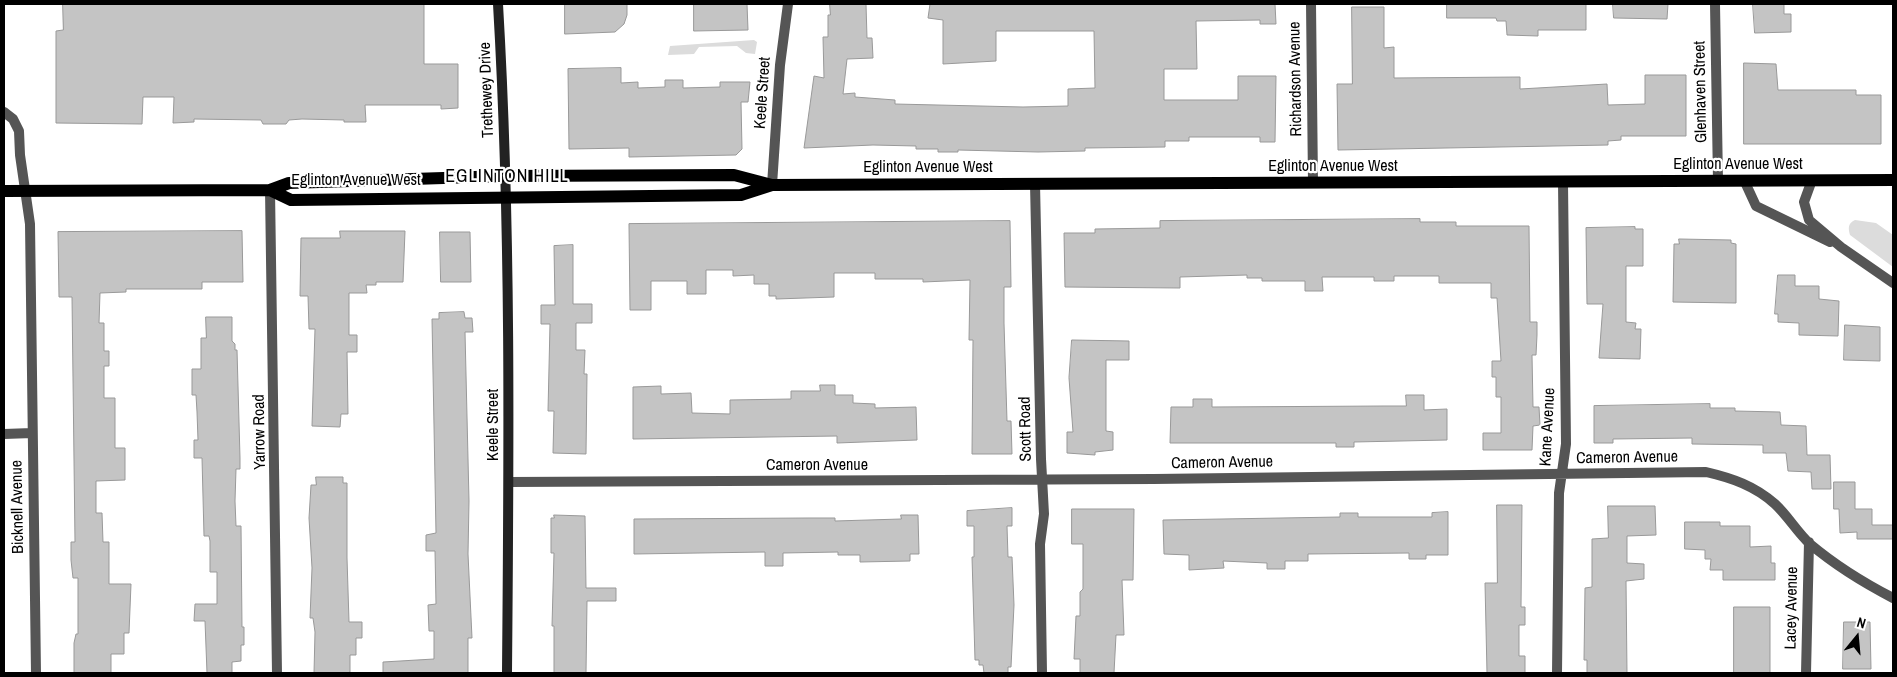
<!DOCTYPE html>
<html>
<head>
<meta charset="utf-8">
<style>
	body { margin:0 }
	#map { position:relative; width:1897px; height:677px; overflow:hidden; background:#fff; font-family:"Archivo Narrow",sans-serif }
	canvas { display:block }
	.frame { position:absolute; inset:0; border:5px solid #000; pointer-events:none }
	.north { position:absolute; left:1832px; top:612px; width:50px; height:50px; -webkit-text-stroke:4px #fff; paint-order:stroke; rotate:17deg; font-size:14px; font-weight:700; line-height:20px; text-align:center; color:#000 }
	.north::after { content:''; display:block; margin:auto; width:18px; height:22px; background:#000; clip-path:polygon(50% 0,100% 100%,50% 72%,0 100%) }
</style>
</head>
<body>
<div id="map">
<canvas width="1897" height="677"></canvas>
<div class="frame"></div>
<div class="north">N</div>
</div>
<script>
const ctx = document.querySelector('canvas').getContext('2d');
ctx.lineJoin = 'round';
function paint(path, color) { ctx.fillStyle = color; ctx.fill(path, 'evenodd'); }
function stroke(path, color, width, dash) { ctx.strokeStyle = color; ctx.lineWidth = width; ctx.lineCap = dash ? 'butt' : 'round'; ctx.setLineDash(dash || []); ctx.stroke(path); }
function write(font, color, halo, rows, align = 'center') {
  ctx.font = font + ' "Archivo Narrow",sans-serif'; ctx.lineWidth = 4.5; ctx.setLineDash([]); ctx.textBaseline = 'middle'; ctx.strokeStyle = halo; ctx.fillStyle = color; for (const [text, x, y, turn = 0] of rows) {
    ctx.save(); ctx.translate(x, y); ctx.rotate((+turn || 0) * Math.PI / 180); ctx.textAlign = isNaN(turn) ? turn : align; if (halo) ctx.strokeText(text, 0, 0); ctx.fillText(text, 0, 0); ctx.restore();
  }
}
paint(new Path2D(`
	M754 40 757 42 755 54 746 53 737 46 699 47 694 54 668 55 670 46Z
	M1855 220 1876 223 1893 235V267L1850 235C1848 228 1848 223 1855 220Z`), '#dcdcdc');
const building = new Path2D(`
	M63 4H424V64H458V108L441 109V105H365L366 122H344V120L302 119 289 120 286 124H263L261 120 194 119V122L173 123 174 97H143L142 124 56 123V31L63 30Z
	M565 4H627V15L624 24 615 32 565 34Z
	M694 4H747L748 30 694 31Z
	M830 4H866L867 38H872L873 58 847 59 843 94 855 93V97L895 100V104L1023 107 1068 106V89L1095 88 1094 31H996V61L943 64V20L928 18 930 4H1275L1276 24H1260V20L1196 21 1197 69H1164V100H1238V76H1276L1275 142H1260V137H1189V141H1165V147L1085 148V151L1038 152 958 150V152H938V149H916V146L873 145 804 148 814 76 824 78 823 37H828V15H830Z
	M1447 4H1586V30H1538V36L1507 35 1506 21H1497L1496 18H1447Z
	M1613 4H1668L1667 19 1614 18Z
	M1753 4H1784V14H1791V32L1755 33Z
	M1352 7H1384V48L1394 47V78L1520 77V89L1607 84 1608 105 1645 104V75H1686V136H1621V140L1608 141V145L1338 150 1337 84H1352Z
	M1744 63 1776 64 1778 90H1856V95H1881V144H1744Z
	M621 68V83L638 82V88L665 87V80H683V88L720 87V82H750L748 102H741L742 149 736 155 629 157V148L569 149 568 69Z
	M1420 219V222H1456V226H1529L1530 322H1537V335L1536 355H1532L1533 407H1539L1540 425 1533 426 1532 450H1483V433H1501V397H1496V377H1492V361H1501L1497 298H1491V283H1439V276H1394V281H1374V277H1322L1323 291H1305V281H1262V278H1247V275L1180 277V288L1065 287 1064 233H1095V229L1160 228V221Z
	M1010 221 1011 287H1004V323L1007 421H1011L1012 454H972L973 340H969L970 280 923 282V279H875V273H834V297L776 299V296H769V284H754V275L733 276V270H706V294H687V281H651V310H630L629 224Z
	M1635 227V229H1643V266H1626V322L1636 323 1635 329H1641L1640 359 1599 358 1603 304H1587L1586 228Z
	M242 231 243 282H202V289H126V292L100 293 99 323H104V351H109V366H104V398H115V448H125V480L96 481V513H102L103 542H109V584H131L129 633H124V654H111V673H74V643L76 634H78V578H73L71 560V542H75L72 297H59L58 232Z
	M340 231H405L403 282H376V285H366L367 293H349V335H357V352H347L348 414H341L340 427 312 426 315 329H309L308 296H300L301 238H340Z
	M440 232H470L471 282H441Z
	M1679 239 1731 240V243L1736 244V303L1673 302 1674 244H1679Z
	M573 245V304H592V323H576V350H585L584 374H587L586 454 553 453 554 411H548L550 324H541V305H555L554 246Z
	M1778 275H1795V286H1819V299L1839 301 1838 336 1799 335V323L1778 322V314H1775Z
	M464 312 465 318H472L473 332H465L469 501 468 554 472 638H468V673H383V662L434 659V631H429L428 605 436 604 435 551H426V535L436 533 432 319H439V313Z
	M206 317H232V341L235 344V350H237L240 458V469H236L235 501 236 526H241L242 627H244V645H241V661L232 662V673H207L205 621H194L195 604H217V572H210V541L209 536H204L202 458H194V440H198L197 412 196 395H192V369H201V338H206Z
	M1845 325 1880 327V361L1844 360Z
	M1072 340 1129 341V360H1106V431L1113 432V450L1095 452V455L1067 453V432H1073L1069 378Z
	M820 385H835V395H853V403L875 404V408L916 407 917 440 837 443V436L633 439V387L661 386V394L691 393 692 413 730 414V400L791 399V391H820Z
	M1406 395H1424V410L1447 409V440L1354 442V447H1336V443H1170L1171 407H1193V399H1212V407L1383 406H1406Z
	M1710 404V408H1735V411L1780 412 1781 425 1806 426 1807 455H1830L1831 489H1812L1811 472 1788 471 1786 453H1763V445L1692 444V438L1613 439V443H1594V406Z
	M316 477H343V483H347V558L349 622H362V638H356V655H350V672L347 673H314L315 632 313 618H310L312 568 309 518 311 485H316Z
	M1834 482H1855V509H1872V525H1893V539H1857V532L1840 533 1839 509H1834Z
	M1497 505H1522L1521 607H1525V625H1519V656H1525V673H1487L1485 583H1497Z
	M1608 506H1655L1656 535 1627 536V563L1644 564V579L1626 581 1627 673H1587V660H1584L1585 588 1592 587V539L1608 538Z
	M1012 508V526H1007L1008 557H1012L1014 605 1011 667H1008V673H984L983 665H979V660H975L972 557H974V526H967V511Z
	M1072 509H1134L1133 580H1122L1124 635H1116L1114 673H1080V659H1074L1076 616H1080V592L1083 589V544H1072Z
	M1448 512V555H1426V559H1409V553L1308 554V561H1285V569H1267V563L1223 561 1224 568 1189 570V555L1164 554 1163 520 1340 517V513H1358V517H1432V513Z
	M554 515 585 516 586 588H616V601H587L586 673H554V626H552L554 553H551V518H554Z
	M901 515H918L919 554H910V561L860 562V555H838V552L783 553V566H765V552L634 554V519L808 518H835V521L901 519Z
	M1685 522H1720V526H1750V547L1771 546V563H1775V580H1723V570H1710L1711 559H1705V550L1685 549Z
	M1734 607H1770V673H1734Z
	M1844 622H1870L1871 669H1843Z`);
paint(building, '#c4c4c4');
stroke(building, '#999', 1);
stroke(new Path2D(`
	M1311 4 1313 183
	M1715 4 1718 181
	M4 112 13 119 19 131 20 155 30 224 36 673
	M1744 180 1756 206 1830 242
	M1812 180 1804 202 1809 220 1841 247 1893 283
	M1035 184 1041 459 1044 514 1040 544 1042 673
	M772 185 780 65 788 4
	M270 190 277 673
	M4 434 32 433
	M509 482 1154 479 1706 472C1732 478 1755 486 1775 504 1788 516 1797 532 1810 544 1835 565 1864 583 1893 598
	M1557 673 1559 493 1566 444 1563 183
	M1806 673 1809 542`), '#555', 10);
stroke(new Path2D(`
	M498 4C511 226 509 450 507 673`), '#222', 10);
stroke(new Path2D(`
	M270 190 291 200 741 195 772 185
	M4 191 270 190 289 183 505 176 734 175 772 185 1893 180`), '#000', 12);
write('16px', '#000', '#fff', [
	["Richardson Avenue",1296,79,-91],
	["Trethewey Drive",487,90,-92],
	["Glenhaven Street",1701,92,-91],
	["Keele Street",763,93,-86],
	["Eglinton Avenue West",1738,165],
	["Eglinton Avenue West",1333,167],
	["Eglinton Avenue West",928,168],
	["Eglinton Avenue West",356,181],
	["Keele Street",494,425,-90],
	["Kane Avenue",1548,427,-87],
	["Scott Road",1026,429,-91],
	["Yarrow Road",260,432,-91],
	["Cameron Avenue",1627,458,-1],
	["Cameron Avenue",1222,463,-1],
	["Cameron Avenue",817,466],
	["Bicknell Avenue",18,507,-91],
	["Lacey Avenue",1792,608,-89]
]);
ctx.letterSpacing = '1px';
write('18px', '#000', '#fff', [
	["EGLINTON HILL",507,177]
]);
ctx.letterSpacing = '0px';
</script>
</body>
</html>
